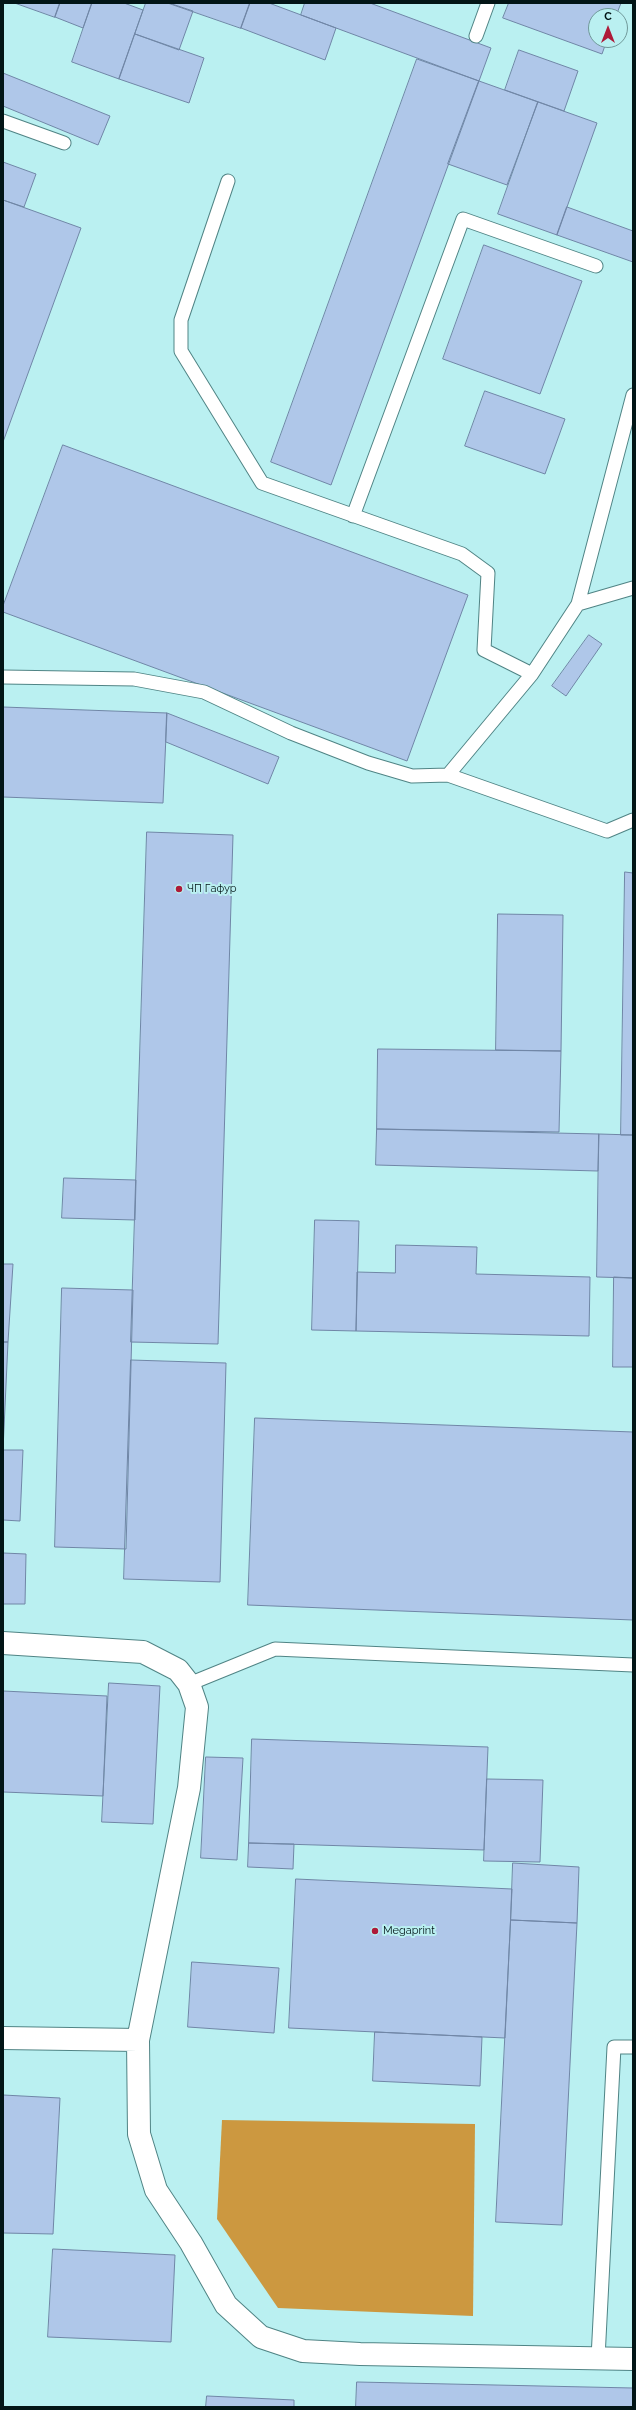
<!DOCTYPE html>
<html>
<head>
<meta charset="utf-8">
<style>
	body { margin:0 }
	#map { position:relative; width:636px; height:2410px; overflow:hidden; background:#baf0f1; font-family:Raleway,sans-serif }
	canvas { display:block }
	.frame { position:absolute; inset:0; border:4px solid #021516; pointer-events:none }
	.north { position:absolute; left:588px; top:8px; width:40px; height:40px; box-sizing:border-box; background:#baf0f1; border:1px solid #709899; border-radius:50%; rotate:0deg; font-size:11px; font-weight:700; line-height:16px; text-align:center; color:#021516 }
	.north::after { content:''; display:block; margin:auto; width:14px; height:18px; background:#ae1a39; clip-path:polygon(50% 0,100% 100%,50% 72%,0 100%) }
</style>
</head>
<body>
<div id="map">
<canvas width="636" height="2410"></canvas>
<div class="frame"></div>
<div class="north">С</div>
</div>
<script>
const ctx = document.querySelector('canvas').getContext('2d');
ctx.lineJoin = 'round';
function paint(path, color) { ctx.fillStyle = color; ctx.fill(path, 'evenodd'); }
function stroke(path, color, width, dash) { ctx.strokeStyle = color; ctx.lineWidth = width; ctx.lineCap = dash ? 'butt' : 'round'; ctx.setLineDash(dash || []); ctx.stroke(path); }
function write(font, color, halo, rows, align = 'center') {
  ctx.font = font + ' Raleway,sans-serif'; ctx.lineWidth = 4; ctx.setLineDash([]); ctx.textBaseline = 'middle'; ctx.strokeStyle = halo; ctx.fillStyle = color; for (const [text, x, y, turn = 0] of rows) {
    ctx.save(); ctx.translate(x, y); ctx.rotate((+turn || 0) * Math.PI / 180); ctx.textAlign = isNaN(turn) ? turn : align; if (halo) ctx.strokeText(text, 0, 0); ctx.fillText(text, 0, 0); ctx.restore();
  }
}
paint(new Path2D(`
	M222 2120 475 2124 473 2316 278 2308 217 2219Z`), '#cc9840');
const building = new Path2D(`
	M15 3H60L55 17Z
	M60 3H92L83 28 55 17Z
	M92 3H124L143 10 119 79 72 62Z
	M146 3H169L193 11 179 50 135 34Z
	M168 3H250L241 28Z
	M250 3H269L336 28 325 60 241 28Z
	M305 3H370L491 48 479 81 301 15Z
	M509 3H621L616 16H596V40H607L602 54 503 18Z
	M135 34 204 58 189 103 119 79Z
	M519 50 578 71 564 111 505 90Z
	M417 59 479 81 331 485 271 462Z
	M3 73 110 116 98 145 3 106Z
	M479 81 538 102 507 185 448 164Z
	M538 102 597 123 557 235 498 214Z
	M3 162 36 174 24 207 3 200Z
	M3 200 81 228 3 442Z
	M567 207 633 231V262L557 235Z
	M484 245 582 281 540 394 443 359Z
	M485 391 565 419 545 474 465 446Z
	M63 445 468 595 407 761 3 612V606Z
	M589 635 602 644 566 696 552 686Z
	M3 707 167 713 163 803 3 797Z
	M167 713 279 757 268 784 166 742Z
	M147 832 233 835 218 1344 131 1342Z
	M625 872 633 873V1135H621Z
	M498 914 563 915 561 1051 496 1050Z
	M378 1049 561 1051 559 1132 377 1129Z
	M377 1129 599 1134 598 1171 376 1165Z
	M599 1134 633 1135V1278L597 1277Z
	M64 1178 136 1180 135 1220 62 1218Z
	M315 1220 359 1221 356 1331 312 1330Z
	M396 1245 477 1247 476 1274 590 1277 589 1336 356 1331 357 1272 395 1273Z
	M3 1264H13L8 1342H3Z
	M614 1277 633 1278V1367H613Z
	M62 1288 133 1290 126 1549 55 1547Z
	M3 1342H8L3 1450Z
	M131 1360 226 1363 220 1582 124 1579Z
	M255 1418 633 1432V1620L248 1605Z
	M3 1450H23L20 1521 3 1520Z
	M3 1553 26 1554 25 1604H3Z
	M109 1683 160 1686 153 1824 102 1822Z
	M3 1691 107 1696 103 1796 3 1792Z
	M252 1739 488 1747 484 1850 249 1843Z
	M206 1757 243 1758 237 1860 201 1858Z
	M487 1779 543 1780 540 1862 484 1861Z
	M249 1843 294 1844 293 1869 248 1867Z
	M513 1863 579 1867 577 1923 511 1920Z
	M296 1879 512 1889 505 2038 289 2028Z
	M511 1920 577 1923 562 2225 496 2222Z
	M192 1962 279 1968 274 2033 188 2027Z
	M375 2032 482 2037 480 2086 373 2081Z
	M3 2095 60 2098 53 2234 3 2233Z
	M53 2249 175 2255 171 2342 48 2337Z
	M357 2382 633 2388V2407H356Z
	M207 2396 294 2400V2407H206Z`);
paint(building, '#afc7e9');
stroke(building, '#7086a6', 1);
const lane = new Path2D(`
	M476 36 488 3
	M3 121 64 143
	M228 181 181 320V351L262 483 462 554 488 573 484 650 532 674
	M353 516 463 219 596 266
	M578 604 633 588
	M3 677 134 679 204 692 291 733 368 763 412 776 448 775 532 674 578 604 633 395
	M448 775 607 831 633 820
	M189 1684 275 1649 633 1665
	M598 2358 614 2047H633`);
const street = new Path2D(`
	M3 1643 143 1652 178 1670 189 1684 197 1707 189 1788 138 2040 3 2038
	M138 2040 139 2134 156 2190 191 2243 226 2305 261 2337 303 2351 360 2354 633 2359`);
stroke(lane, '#508485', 15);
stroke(street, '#508485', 24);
stroke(lane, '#fff', 13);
stroke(street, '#fff', 22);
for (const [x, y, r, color] of [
	[179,889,4,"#ae1a39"],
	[375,1931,4,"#ae1a39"]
]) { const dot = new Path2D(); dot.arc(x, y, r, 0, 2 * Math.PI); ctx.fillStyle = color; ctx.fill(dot); stroke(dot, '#baf0f1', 1.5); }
write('11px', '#021516', '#baf0f1', [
	["ЧП Гафур",187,889],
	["Megaprint",383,1931]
], 'left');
</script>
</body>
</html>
